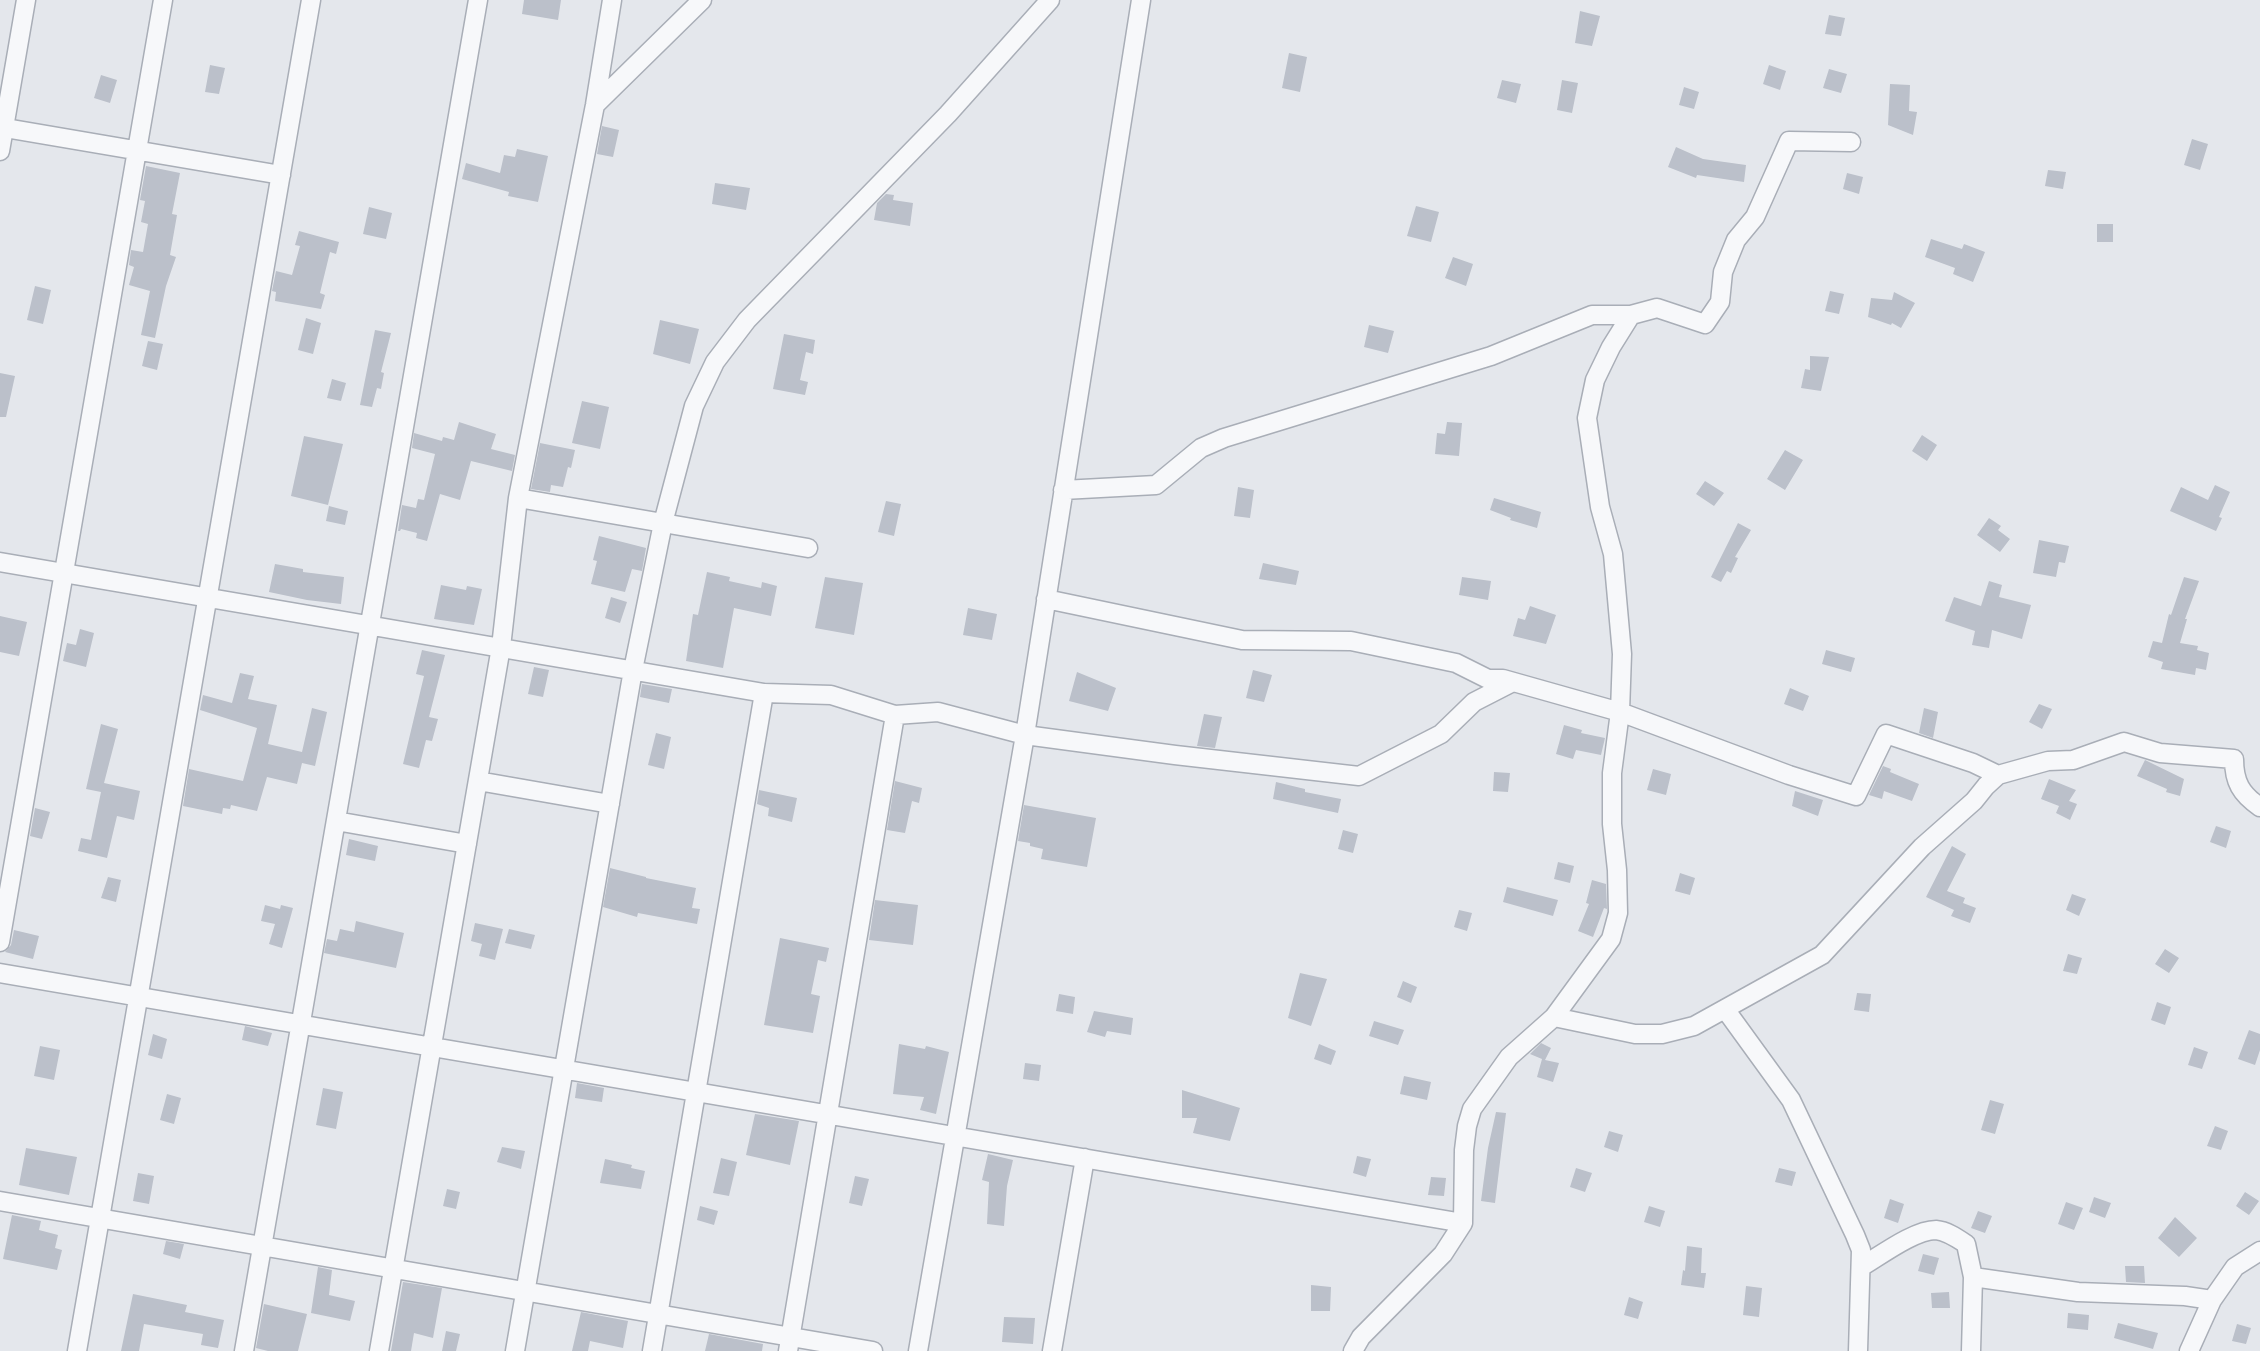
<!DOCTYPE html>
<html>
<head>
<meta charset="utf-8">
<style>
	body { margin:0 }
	canvas { display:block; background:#e4e7ec }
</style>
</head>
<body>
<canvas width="2260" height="1351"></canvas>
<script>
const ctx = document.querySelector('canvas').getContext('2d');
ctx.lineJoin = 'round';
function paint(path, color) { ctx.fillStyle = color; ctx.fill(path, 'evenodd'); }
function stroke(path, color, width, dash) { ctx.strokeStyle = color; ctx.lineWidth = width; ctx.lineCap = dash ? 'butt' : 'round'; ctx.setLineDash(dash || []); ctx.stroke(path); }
paint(new Path2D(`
	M524 0H561L558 20 522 14Z
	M1580 11 1600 16 1592 46 1575 43Z
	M1829 15 1845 18 1841 36 1825 34Z
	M1289 53 1307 57 1300 92 1282 88Z
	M210 65 225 68 219 94 205 92Z
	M1769 65 1786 71 1780 90 1763 84Z
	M1829 69 1847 74 1841 93 1823 88Z
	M101 75 117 80 110 103 94 98Z
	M1502 80 1521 84 1516 103 1497 98Z
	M1562 80 1578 83 1572 113 1557 110Z
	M1890 84 1910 85 1909 111 1917 112 1913 135 1888 125Z
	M1684 87 1699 92 1694 109 1679 105Z
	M602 126 619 130 613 157 597 154Z
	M2192 139 2208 144 2200 170 2184 165Z
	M1676 147 1703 159 1746 165 1744 182 1697 175 1696 178 1668 167Z
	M517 149 548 156 538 202 508 196 509 192 462 179 466 163 500 173 504 155 515 157Z
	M146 166 180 173 172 214 177 215 170 255 176 257 166 286 155 338 141 335 150 291 129 285 134 267 129 265 131 250 143 252 148 224 141 222 145 201 140 200Z
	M2048 170 2066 172 2063 189 2045 186Z
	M1847 173 1863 177 1859 194 1843 189Z
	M715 183 750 188 746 210 712 204Z
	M886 194 894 195 893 200 913 203 910 226 874 220 877 203Z
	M1416 206 1439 212 1431 242 1407 236Z
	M369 207 392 213 386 239 363 234Z
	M2097 224H2113V242H2097Z
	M299 231 339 242 336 254 330 252 320 293 325 295 321 309 275 301 276 292 272 291 276 271 292 275 300 246 295 245Z
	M1931 239 1962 249 1964 244 1985 252 1973 282 1953 274 1955 268 1925 257Z
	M1453 257 1473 264 1466 286 1445 278Z
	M35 286 51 290 43 324 27 320Z
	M1830 291 1844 294 1839 314 1825 311Z
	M1894 292 1915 303 1901 328 1892 323 1891 325 1868 317 1871 298 1892 300Z
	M306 318 321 323 313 354 298 350Z
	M660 320 699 329 690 364 653 354Z
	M1369 325 1394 331 1388 353 1364 347Z
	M375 330 391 333 381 372 384 373 381 389 377 388 372 407 360 405Z
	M784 334 815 340 813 354 806 352 800 380 808 382 805 395 773 389Z
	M148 341 163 344 157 370 142 366Z
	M1810 356 1829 357 1821 391 1801 388 1805 369 1810 370Z
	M0 373 15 376 6 417H0Z
	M332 379 346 383 341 401 327 398Z
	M582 401 609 407 600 449 572 443Z
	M459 422 496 434 491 449 515 455 512 471 471 461 460 500 440 494 427 541 416 538 417 533 401 529 400 531H398L402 505 416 508 418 499 424 500 435 454 412 448 414 433 442 441 443 437 454 440Z
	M1447 422 1462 423 1459 456 1435 454 1437 433 1445 434Z
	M1922 435 1937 445 1927 461 1912 451Z
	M304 436 343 444 328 505 291 496Z
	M540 443 575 450 571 468 568 467 563 487 551 485 550 492 531 489Z
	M1785 450 1803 460 1785 490 1767 479Z
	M1705 481 1724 493 1714 506 1696 494Z
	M2215 485 2230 492 2219 517 2222 518 2216 531 2170 511 2181 487 2208 500Z
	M1238 487 1254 490 1250 518 1234 516Z
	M1494 498 1541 512 1537 528 1510 520 1511 518 1490 510Z
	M886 501 901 504 894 536 878 532Z
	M329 506 348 511 345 525 326 521Z
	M1989 518 2001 526 1998 530 2010 539 2000 552 1977 535Z
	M1738 523 1751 530 1735 557 1738 558 1731 573 1727 571 1721 582 1711 577Z
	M599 536 646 548 642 571 632 569 625 592 591 584 597 561 593 560Z
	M2039 540 2069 546 2065 563 2059 562 2056 577 2033 573Z
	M1263 563 1299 571 1296 585 1259 579Z
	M275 564 303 569V572L344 577 341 604 307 600 269 592Z
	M707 572 730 577 729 581 761 588 762 582 777 586 771 616 734 608 723 668 686 661 693 614 698 615Z
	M825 577 863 583 854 635 815 628Z
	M1462 577 1491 581 1488 600 1459 595Z
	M2184 577 2199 581 2185 619H2187L2180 643 2198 646 2197 650 2209 653 2206 670 2196 668 2195 675 2161 669 2163 662 2148 657 2153 641 2162 643 2169 614 2171 615Z
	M1989 581 2002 585 1999 597 2031 605 2022 639 1992 630 1989 648 1972 645 1975 631 1945 621 1954 597 1981 606Z
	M441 585 466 590 467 586 482 589 474 625 434 619Z
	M611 597 627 602 620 623 605 618Z
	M1530 606 1556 615 1546 644 1513 636 1518 618 1525 620Z
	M968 608 997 614 992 640 963 635Z
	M0 616 27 622 19 656 0 652Z
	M80 629 94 633 86 667 63 661 67 643 76 645Z
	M422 650 445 655 429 717 438 719 432 741 426 740 419 768 403 764 424 676 416 674Z
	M1826 650 1855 658 1851 672 1822 664Z
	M534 667 549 670 543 697 528 694Z
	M1253 670 1272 675 1264 702 1246 698Z
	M1077 672 1116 688 1108 711 1069 701Z
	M240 673 254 676 248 699 277 705 268 744 302 752 312 708 327 712 315 766 302 763 297 784 267 777 257 811 231 805 230 809 223 808 222 814 183 806 189 769 243 781 257 728 200 710 203 695 232 703Z
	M642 684 672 689 669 703 640 697Z
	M1790 688 1809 696 1803 711 1784 704Z
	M2039 704 2052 709 2042 729 2029 722Z
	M1924 708 1938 712 1933 738 1919 733Z
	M1204 714 1222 717 1215 748 1197 746Z
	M101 724 118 729 104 783 140 791 134 820 117 816 107 858 78 851 81 838 91 840 101 792 86 789Z
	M1564 725 1582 730 1581 733 1605 738 1601 755 1576 750 1573 759 1556 754Z
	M656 733 671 737 664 769 648 765Z
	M2145 760 2184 779 2180 796 2166 792 2167 789 2137 776Z
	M1883 766 1891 769 1890 772 1919 784 1912 801 1884 791 1882 799 1869 795Z
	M1653 769 1671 774 1666 795 1647 790Z
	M1494 772 1510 773 1508 792 1493 791Z
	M2049 779 2076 790 2069 801 2077 804 2070 820 2056 813 2059 806 2041 799Z
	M895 781 922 788 919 803 912 801 905 833 887 830Z
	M1276 782 1305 789V792L1341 799 1338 813 1273 799Z
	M759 790 797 798 792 822 768 816 769 808 757 804Z
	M1795 791 1823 800 1818 816 1792 806Z
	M1024 805 1096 818 1087 867 1041 859 1043 849 1030 846V843L1018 841Z
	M35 808 50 812 42 839 30 836Z
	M2216 826 2231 831 2226 848 2210 842Z
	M1343 830 1358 834 1353 853 1338 849Z
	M349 839 378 846 375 861 346 855Z
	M1952 846 1966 854 1947 891 1965 898 1963 903 1976 908 1970 923 1951 916 1954 910 1926 897Z
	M1558 862 1574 866 1570 883 1554 879Z
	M610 868 646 877V878L696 888 692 908 700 909 697 924 638 913 637 917 603 907Z
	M1680 873 1695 878 1690 895 1675 891Z
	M108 877 121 880 116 902 101 898Z
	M1592 880 1606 884 1607 909 1604 908 1593 937 1578 931 1589 904 1586 903Z
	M1507 887 1558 900 1553 916 1503 902Z
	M2072 894 2086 899 2079 916 2066 910Z
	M875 900 918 905 913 945 869 940Z
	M265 905 280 909 281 905 293 908 282 948 269 944 275 924 261 921Z
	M1459 910 1472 913 1467 931 1454 927Z
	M356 921 404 933 396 968 324 953 327 939 337 941 340 929 354 932Z
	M475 923 503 929 495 960 479 956 482 944 471 941Z
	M509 929 535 935 531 949 505 943Z
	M14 930 39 936 33 959 5 952 11 945Z
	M780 938 829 948 826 962 818 960 811 994 820 996 813 1033 764 1025Z
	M2165 949 2179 958 2169 973 2155 964Z
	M2068 954 2082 958 2077 974 2063 971Z
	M1300 973 1327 979 1311 1026 1288 1018Z
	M1403 981 1417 987 1411 1003 1397 997Z
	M1857 993 1871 994 1869 1012 1854 1010Z
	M1059 994 1075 997 1073 1014 1056 1011Z
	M2157 1002 2171 1007 2165 1025 2151 1020Z
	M1094 1011 1133 1018 1131 1035 1107 1031 1105 1037 1087 1032Z
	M1374 1021 1404 1030 1398 1045 1369 1036Z
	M245 1026 272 1033 268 1046 242 1040Z
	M2249 1030 2260 1034V1050L2255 1065 2238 1059Z
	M153 1034 167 1039 162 1059 148 1055Z
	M1541 1043 1551 1048 1545 1060 1559 1063 1553 1082 1537 1077 1542 1059 1530 1054Z
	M899 1044 925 1049 926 1046 949 1052 936 1114 920 1110 924 1097 893 1094Z
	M1319 1044 1336 1051 1331 1065 1314 1059Z
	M40 1046 60 1050 54 1080 34 1076Z
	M2194 1047 2208 1052 2202 1069 2188 1065Z
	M1025 1063 1041 1065 1039 1081 1023 1079Z
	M1404 1076 1431 1082 1427 1100 1400 1094Z
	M577 1083 604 1088 602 1102 575 1098Z
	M323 1088 343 1092 336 1129 316 1125Z
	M1182 1090 1240 1108 1230 1141 1193 1133 1197 1118H1182Z
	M167 1094 181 1098 174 1124 160 1120Z
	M1990 1100 2004 1104 1995 1134 1981 1130Z
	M1496 1112 1506 1113 1495 1203 1481 1201 1488 1148Z
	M755 1114 799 1121 790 1165 746 1155Z
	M2215 1126 2228 1131 2221 1150 2207 1146Z
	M1609 1131 1623 1135 1618 1152 1604 1147Z
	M502 1147 525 1151 521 1169 497 1162Z
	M26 1148 77 1157 69 1195 19 1185Z
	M988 1154 1013 1160 1007 1186 1004 1226 987 1224 989 1182 982 1180Z
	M1357 1156 1371 1159 1366 1177 1353 1173Z
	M721 1158 737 1162 729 1196 713 1193Z
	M605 1159 632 1165 631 1168 645 1171 641 1189 600 1183Z
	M1576 1168 1592 1173 1585 1192 1570 1187Z
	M1779 1168 1796 1172 1792 1186 1775 1182Z
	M138 1173 154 1176 149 1204 133 1201Z
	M855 1176 869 1179 862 1206 849 1203Z
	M1431 1177 1446 1178 1444 1196 1428 1195Z
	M447 1189 460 1192 456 1209 443 1206Z
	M2245 1192 2259 1201 2249 1215 2236 1206Z
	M2094 1197 2111 1203 2105 1218 2089 1212Z
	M1890 1199 1904 1204 1898 1223 1884 1218Z
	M2066 1202 2083 1208 2074 1230 2058 1224Z
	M700 1206 718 1211 714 1225 697 1220Z
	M1649 1206 1665 1211 1660 1227 1644 1222Z
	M1978 1211 1992 1216 1985 1233 1971 1228Z
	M12 1215 41 1221 39 1230 58 1235 55 1248 62 1250 57 1270 3 1259Z
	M2175 1217 2197 1238 2179 1257 2158 1238Z
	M166 1241 184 1244 180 1259 163 1254Z
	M1687 1246 1702 1248 1701 1273H1706L1704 1288 1681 1285 1683 1270 1685 1271Z
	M1923 1254 1939 1258 1934 1275 1918 1271Z
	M2125 1266H2144L2145 1283 2126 1282Z
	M318 1267 332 1270 329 1295 355 1301 350 1321 311 1313Z
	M403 1282 442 1288 433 1338 414 1333 411 1351H391Z
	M1311 1285 1331 1287 1330 1311H1311Z
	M1746 1286 1762 1288 1759 1317 1743 1315Z
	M1949 1292 1950 1308H1932L1931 1293Z
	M133 1294 187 1305 185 1312 224 1320 218 1348 201 1345 203 1334 144 1324 139 1351H121Z
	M1629 1297 1643 1302 1638 1319 1624 1315Z
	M264 1304 307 1314 298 1351H268L256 1348Z
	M581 1312 628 1321 623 1348 590 1341 588 1351H572Z
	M2068 1313 2089 1315 2088 1330 2067 1328Z
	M1004 1317 1035 1318 1033 1344 1002 1342Z
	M2118 1323 2158 1333 2153 1349 2114 1338Z
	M2237 1324 2251 1328 2246 1344 2232 1341Z
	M446 1331 460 1334 456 1351H442Z
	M709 1334 763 1344 762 1351H705Z`), '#bbc0ca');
const minor = new Path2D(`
	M595 105 702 0
	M0 127 281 175
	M0 151 26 0
	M1063 490 1156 485 1201 448 1224 438 1491 356 1592 315H1631
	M518 498 808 548
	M0 562 764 693 831 695 895 715 938 712 1025 735 1175 755 1359 776 1441 734 1474 702 1513 682
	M1046 599 1242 640 1351 641 1456 663 1488 679H1503L1620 712 1789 775 1856 796 1886 734 1973 763 1998 775
	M478 781 610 804
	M336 821 467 844
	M0 942 163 0
	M0 973 1463 1223
	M1725 1009 1791 1100 1855 1235 1861 1250 1858 1351
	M1554 1017 1635 1034H1662L1694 1026 1822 955 1922 847 1974 801 1986 786 1998 775 2048 761 2073 760 2124 742 2160 753 2234 759C2234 782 2241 794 2260 807
	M0 1201 873 1351
	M1861 1267C1880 1256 1914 1230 1936 1230 1947 1231 1957 1238 1966 1244L1973 1277 1971 1351
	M1973 1277 2078 1292 2185 1296 2212 1300
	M77 1351 311 0
	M244 1351 478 0
	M379 1351 501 647 518 498 595 105 612 0
	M515 1351 633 670 663 523 694 406 715 362 747 320 948 114 1050 0
	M652 1351 764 693
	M788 1351 895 715
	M918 1351 1025 735 1141 0
	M1052 1351 1085 1158
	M1353 1351 1361 1337 1443 1254 1463 1223 1464 1150 1467 1126 1472 1109 1509 1057 1554 1017 1611 939 1618 913 1617 870 1612 824V773L1620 712 1622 654 1613 554 1600 507 1587 418 1595 380 1611 347 1631 315 1657 308 1705 324 1720 302 1723 272 1736 240 1755 217 1789 141 1851 142
	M2189 1351 2212 1300 2235 1267 2260 1251`);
stroke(minor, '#a9aeb7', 21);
stroke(minor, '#f7f8fa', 18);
</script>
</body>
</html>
